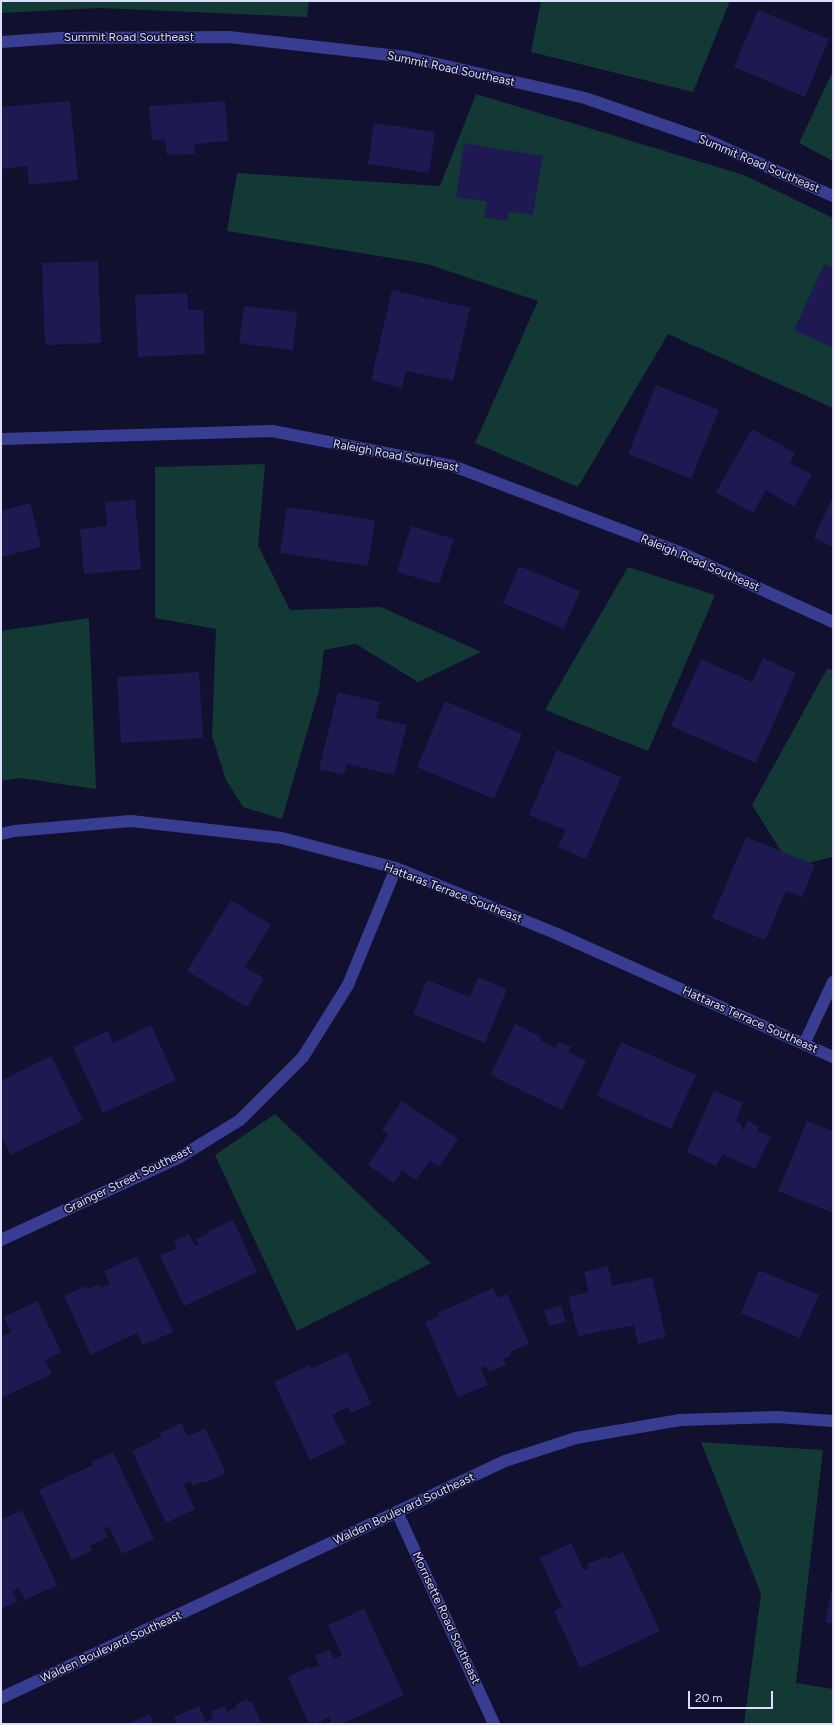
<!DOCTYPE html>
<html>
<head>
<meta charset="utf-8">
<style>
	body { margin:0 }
	#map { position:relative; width:834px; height:1725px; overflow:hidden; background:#11102e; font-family:Figtree,sans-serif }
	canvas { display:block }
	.frame { position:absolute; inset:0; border:2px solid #ddf; pointer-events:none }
	.scale { position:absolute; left:688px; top:1691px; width:85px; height:18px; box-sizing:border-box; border:2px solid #ddf; border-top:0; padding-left:5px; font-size:12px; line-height:14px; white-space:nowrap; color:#ddf; -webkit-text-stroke:3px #11102e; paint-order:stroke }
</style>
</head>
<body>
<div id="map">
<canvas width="834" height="1725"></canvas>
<div class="frame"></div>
<div class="scale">20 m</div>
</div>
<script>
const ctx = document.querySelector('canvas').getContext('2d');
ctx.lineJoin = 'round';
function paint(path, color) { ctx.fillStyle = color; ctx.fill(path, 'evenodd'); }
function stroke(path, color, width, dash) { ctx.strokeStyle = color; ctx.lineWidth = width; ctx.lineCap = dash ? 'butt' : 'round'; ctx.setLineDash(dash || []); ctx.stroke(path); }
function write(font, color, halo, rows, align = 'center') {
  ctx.font = font + ' Figtree,sans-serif'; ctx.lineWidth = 3; ctx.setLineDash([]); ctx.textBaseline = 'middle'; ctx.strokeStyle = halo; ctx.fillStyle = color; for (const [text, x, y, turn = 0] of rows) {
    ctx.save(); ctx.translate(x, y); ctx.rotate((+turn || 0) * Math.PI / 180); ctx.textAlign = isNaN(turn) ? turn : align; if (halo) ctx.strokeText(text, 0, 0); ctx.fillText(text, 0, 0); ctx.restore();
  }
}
paint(new Path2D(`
	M1 1H309L307 17 100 8 1 13Z
	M541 1H730L693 92 531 52Z
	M833 71V161L799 143Z
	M476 94 744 175 833 218V408L668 334 578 487 475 443 538 301 427 264 227 231 237 173 440 186Z
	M265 464 258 545 290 610 381 607 481 652 418 682 356 644 324 650 319 691 282 819 243 807 226 780 212 736 216 629 155 618V467Z
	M628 567 715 595 648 751 545 710Z
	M89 618 96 789 20 778 1 781V631Z
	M827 669 833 670V857L791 867 752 805Z
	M275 1114 431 1263 297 1331 215 1155Z
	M701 1442 823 1450 796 1683 833 1689V1724H744L761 1594Z`), '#123933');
paint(new Path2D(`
	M758 10 829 39 805 97 734 67Z
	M70 101 78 180 29 185 27 166 1 169V107Z
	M225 101 228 141 194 144 195 154 167 155 165 139 152 140 149 106Z
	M374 123 435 132 429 173 368 164Z
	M464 143 543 156 533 215 509 212 507 221 484 217 487 202 456 197Z
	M98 261 101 343 45 345 42 263Z
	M824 264 833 268V348L794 330Z
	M392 290 470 308 453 381 406 371 402 388 371 380Z
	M187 293 188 310H203L205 354 138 357 135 295Z
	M244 306 297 312 293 350 239 343Z
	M656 385 719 410 691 479 628 454Z
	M752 429 795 453 790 463 812 475 794 507 766 490 753 513 716 492Z
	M833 496V547L814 538Z
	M135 500 141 569 84 574 80 529 107 526 105 502Z
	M30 503 41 547 1 557V511Z
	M287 507 375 520 368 566 280 553Z
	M411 526 454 539 439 584 397 572Z
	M519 566 580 591 564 629 503 603Z
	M763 658 796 673 756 763 671 726 701 659 752 682Z
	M199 672 203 738 121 743 117 677Z
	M338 692 380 702 376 718 407 725 394 775 347 764 344 775 319 769Z
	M445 701 522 734 494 799 417 767Z
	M557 750 621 777 586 859 558 847 566 830 529 815Z
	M746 837 815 865 802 897 786 891 765 940 712 918Z
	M231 900 271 925 245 967 264 978 247 1007 187 971Z
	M478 977 507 989 485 1043 413 1014 427 980 470 997Z
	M515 1024 542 1037 540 1040 555 1048 558 1042 571 1047 568 1052 586 1061 562 1110 490 1075Z
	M151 1025 176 1080 103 1113 73 1047 108 1031 113 1043Z
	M621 1042 696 1075 671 1129 597 1096Z
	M51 1056 83 1120 11 1155 1 1136V1081Z
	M714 1091 743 1103 736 1121 741 1124 743 1131 748 1121 759 1127 757 1131 771 1136 755 1169 722 1154 716 1166 687 1152Z
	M402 1101 458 1139 439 1167 430 1161 416 1180 402 1170 394 1183 368 1165 388 1135 382 1130Z
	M807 1121 833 1131V1213L778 1191Z
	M233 1220 257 1272 184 1306 160 1256 177 1248 174 1241 189 1234 195 1246 199 1244 196 1239 209 1233V1231Z
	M137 1256 173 1332 143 1345 137 1333 91 1355 64 1296 86 1286 88 1289 99 1284 101 1288 110 1284 104 1271Z
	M608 1266 612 1286 652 1277 666 1337 638 1344 634 1325 578 1336 568 1297 589 1292 584 1272Z
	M759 1270 819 1295 800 1338 741 1313Z
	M493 1288 498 1298 507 1294 529 1344 512 1351 510 1356 503 1359 506 1365 489 1372 486 1366 481 1368 488 1385 458 1397 425 1322 439 1316 438 1313Z
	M37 1301 61 1352 45 1360 52 1374 1 1398V1332L3 1336 11 1332 4 1317Z
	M561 1305 566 1322 549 1326 544 1310Z
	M347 1352 371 1404 351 1413 348 1407 332 1415 346 1443 310 1460 274 1382 309 1365 311 1369Z
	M181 1423 188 1436 205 1428 226 1473 204 1483 203 1481 193 1486 190 1481 184 1485 195 1509 166 1523 132 1451 161 1437 160 1433Z
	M113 1452 154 1539 122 1554 109 1527 104 1529 108 1537 90 1546 92 1550 72 1560 39 1490 93 1465 92 1462Z
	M22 1510 57 1585 25 1600 19 1588 13 1591 17 1601 1 1609V1520Z
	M571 1543 584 1571 589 1568 587 1564 607 1556 608 1559 623 1552 660 1631 580 1668 554 1611 562 1607 540 1558Z
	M832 1589H833V1624L825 1622Z
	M364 1609 404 1695 342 1724H332L329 1717 314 1724H309L288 1677 310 1667 311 1669 319 1665 315 1656 330 1649 334 1659 342 1655 328 1625Z
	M247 1699 248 1702 251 1701 262 1724H177L174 1717 199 1706 206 1722 213 1718 211 1712 224 1706 227 1712 237 1707 236 1704Z
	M150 1714 154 1724H128Z`), '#1e1a51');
stroke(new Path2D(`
	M1 42 59 38 229 37 407 57 585 98 709 141 833 196
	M1 439 272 431 453 466 677 551 833 622
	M1 834 14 831 131 821 282 838 396 868 555 933 833 1057
	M804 1044 833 982
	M1 1240 180 1157 240 1120 303 1057 348 985 396 868
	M397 1512 494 1724
	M1 1698 505 1461 576 1438 680 1420 777 1417 833 1421`), '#373e91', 12);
write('12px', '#ddf', '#11102e', [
	["Summit Road Southeast",129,37],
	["Summit Road Southeast",451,69,12],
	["Summit Road Southeast",759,164,23],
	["Raleigh Road Southeast",396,456,11],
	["Raleigh Road Southeast",700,563,23],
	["Hattaras Terrace Southeast",453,893,21],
	["Hattaras Terrace Southeast",750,1020,24],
	["Grainger Street Southeast",128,1180,-26],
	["Walden Boulevard Southeast",404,1509,-25],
	["Morrisette Road Southeast",446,1618,65],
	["Walden Boulevard Southeast",111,1647,-25]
]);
</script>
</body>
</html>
